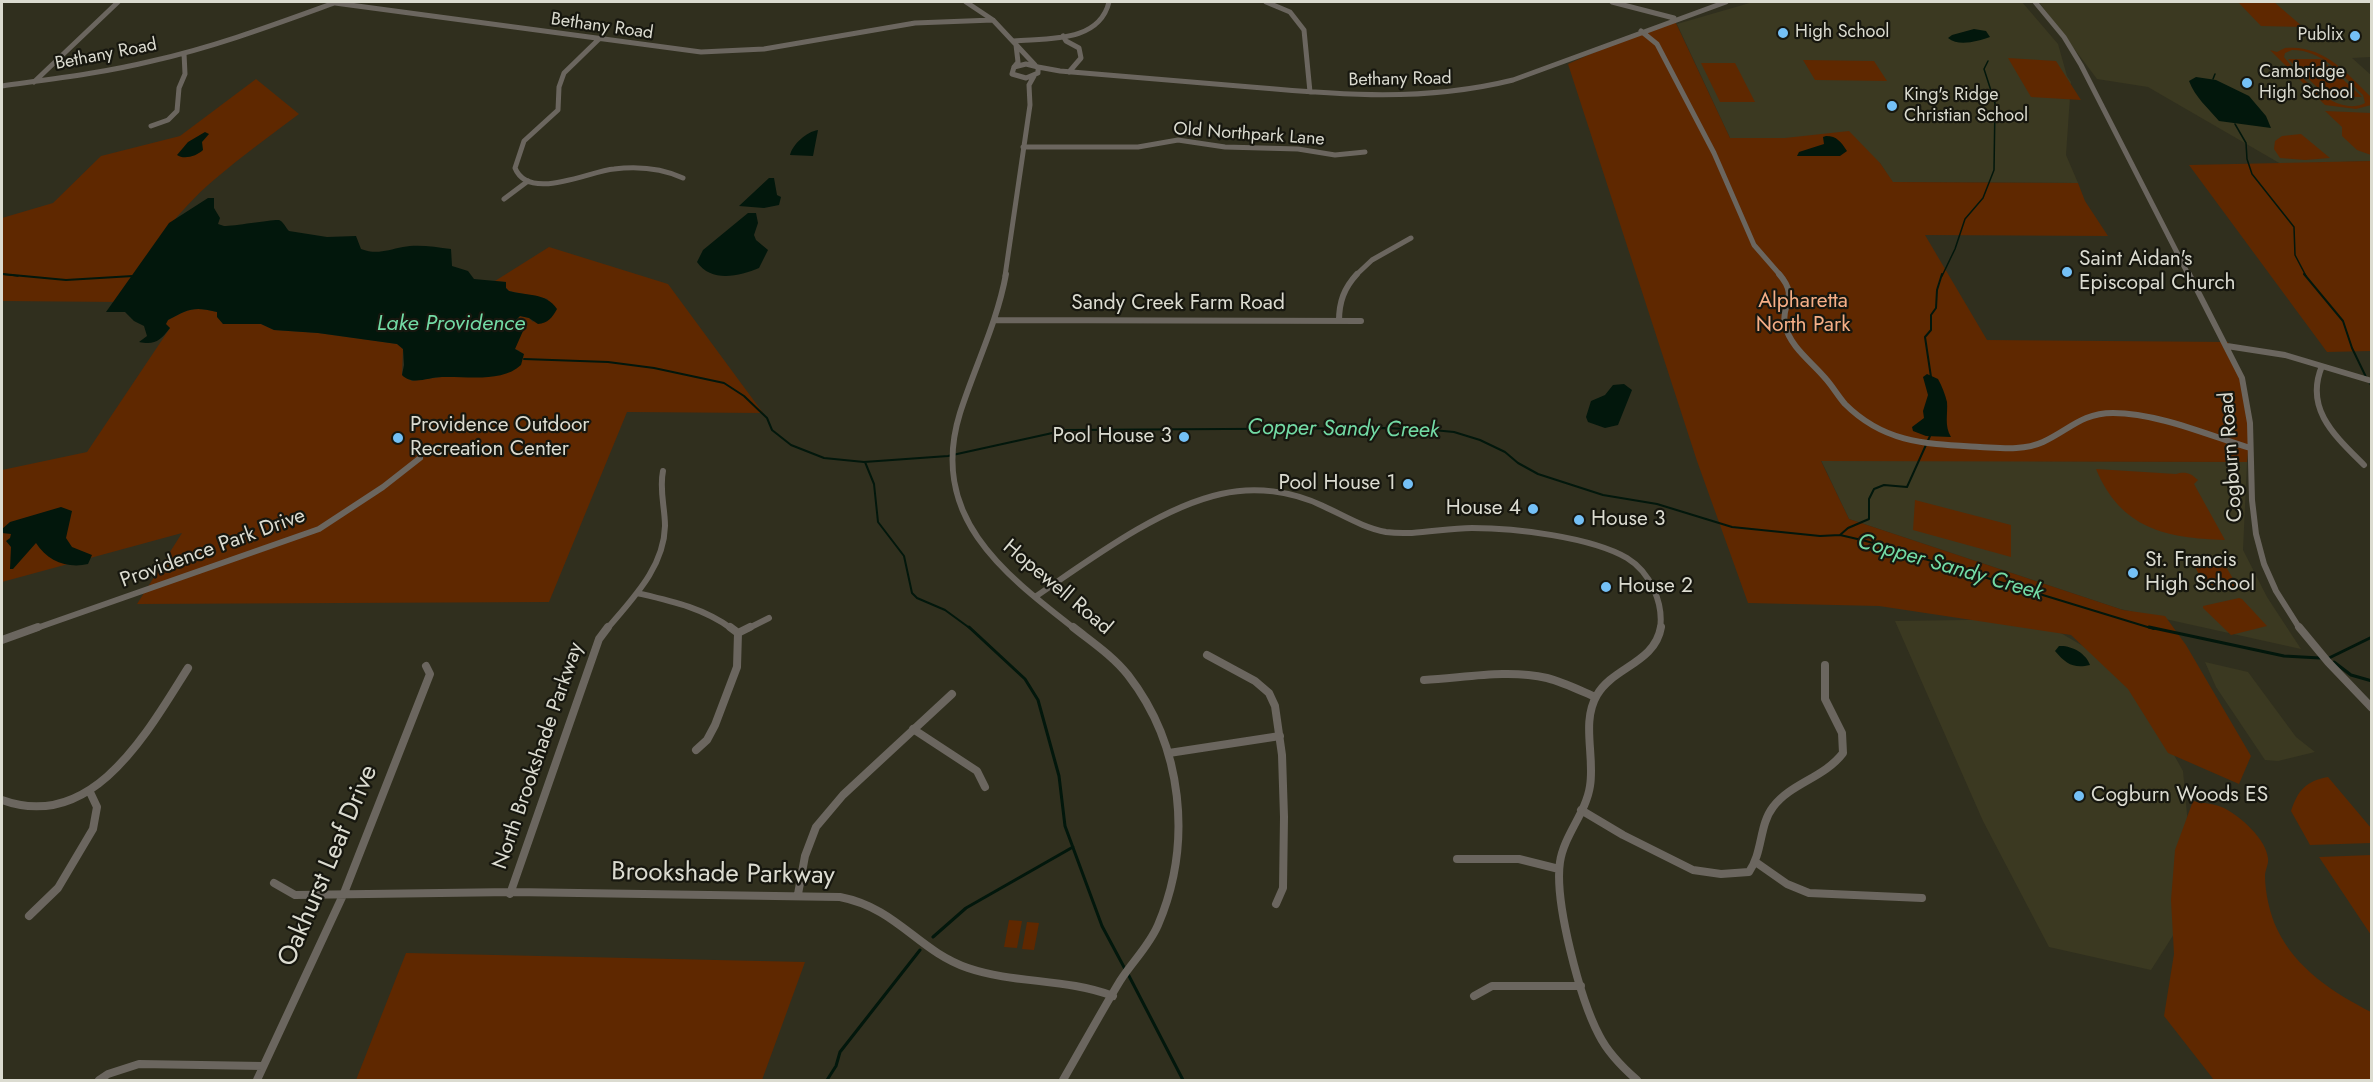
<!DOCTYPE html>
<html>
<head>
<meta charset="utf-8">
<style>
	body { margin:0 }
	#map { position:relative; width:2373px; height:1082px; overflow:hidden; background:#302f1e; font-family:Jost,sans-serif }
	canvas { display:block }
	.frame { position:absolute; inset:0; border:3px solid #dbdbd0; pointer-events:none }
</style>
</head>
<body>
<div id="map">
<canvas width="2373" height="1082"></canvas>
<div class="frame"></div>
</div>
<script>
const ctx = document.querySelector('canvas').getContext('2d');
ctx.lineJoin = 'round';
function paint(path, color) { ctx.fillStyle = color; ctx.fill(path, 'evenodd'); }
function stroke(path, color, width, dash) { ctx.strokeStyle = color; ctx.lineWidth = width; ctx.lineCap = dash ? 'butt' : 'round'; ctx.setLineDash(dash || []); ctx.stroke(path); }
function write(font, color, halo, rows, align = 'center') {
  ctx.font = font + ' Jost,sans-serif'; ctx.lineWidth = 4.5; ctx.setLineDash([]); ctx.textBaseline = 'middle'; ctx.strokeStyle = halo; ctx.fillStyle = color; for (const [text, x, y, turn = 0] of rows) {
    ctx.save(); ctx.translate(x, y); ctx.rotate((+turn || 0) * Math.PI / 180); ctx.textAlign = isNaN(turn) ? turn : align; if (halo) ctx.strokeText(text, 0, 0); ctx.fillText(text, 0, 0); ctx.restore();
  }
}
paint(new Path2D(`
	M1753 2H2022L2058 44 2067 76 2071 82 2066 155 2078 183 1892 182 1880 163 1785 138H1730L1677 24Z
	M2039 2H2371V57L2352 58 2371 75V161L2281 164 2148 87 2097 79Z
	M1821 460 2247 462 2243 550 2267 597 2301 649 2120 609 1849 519Z
	M2037 619 2127 672 2183 771 2195 901 2151 970 2049 947 1983 821 1895 621Z
	M2205 662 2248 672 2296 737 2315 752 2278 761 2265 760 2216 687Z`), '#3b3921');
paint(new Path2D(`
	M2238 2H2274L2303 27 2261 26Z
	M1675 21 1730 138H1785L1849 131 1880 163 1893 182 2078 183 2085 201 2108 236 1925 235 1987 340 2228 342 2242 387 2250 432 2247 462 1821 461 1849 519 2123 610 2165 616 2186 645 2251 756 2239 784 2168 753 2128 689 2071 635 1879 606 1748 603 1697 461 1568 64 1638 33Z
	M2285 48C2323 44 2347 73 2371 97V105L2356 109 2325 105 2270 50 2277 52ZM2292 50C2323 50 2342 75 2363 95L2365 103C2337 118 2300 77 2284 57L2285 53Z
	M2008 58 2056 61 2081 100 2031 97Z
	M2288 59H2321L2362 97H2327Z
	M1803 60 1874 61 1887 81 1815 80Z
	M1701 63H1735L1755 102H1720Z
	M256 79 299 114C271 135 242 156 215 179 176 212 144 256 120 302L2 301V218L53 203 101 156 180 136Z
	M2325 111 2371 113V155L2357 150 2342 136V127Z
	M2301 134 2330 158 2305 160 2280 158 2274 149 2275 141 2282 136Z
	M2371 161V351L2327 352 2189 165Z
	M549 247 668 284 763 413 627 412 549 602 137 604 182 533 2 582V470L87 452 170 328 165 324 168 320C189 309 193 306 217 312L223 324H261L274 330 318 333 397 344 403 349 402 375 412 381 441 377 484 376 520 351 515 349 522 328 510 326 520 316 529 318 533 322 548 299 509 291 506 288V282L495 281Z
	M2096 469 2176 474C2185 471 2191 473 2198 480L2194 484 2225 540C2166 538 2121 529 2096 469Z
	M1915 500 2011 525V557L1913 530Z
	M2194 559 2224 563 2237 586 2235 588 2204 584 2192 561Z
	M2239 598 2242 599 2267 626 2231 635 2203 608V606Z
	M2328 777 2371 828V843L2310 845 2291 811C2298 790 2306 781 2328 777Z
	M2193 801C2203 803 2216 804 2224 808 2240 816 2266 839 2268 858 2269 864 2265 870 2265 876 2265 892 2270 915 2277 929 2296 969 2334 993 2371 1012V1080H2214L2164 1016 2174 954 2171 900 2175 850Z
	M2371 855H2372L2371 935 2319 857Z
	M1009 920 1022 921 1017 948 1004 947Z
	M1027 922 1039 923 1034 950 1022 949Z
	M406 953H407L805 962 762 1080H356Z`), '#5f2800');
paint(new Path2D(`
	M1974 29 1986 31 1990 37C1978 41 1959 47 1948 38L1952 35Z
	M2196 77 2216 80 2249 96 2266 116 2271 128 2219 121C2208 108 2195 97 2189 81Z
	M818 130 813 156 790 155C793 144 806 132 818 130Z
	M205 132 209 134 202 142 203 150C197 156 184 160 177 155L188 142Z
	M1826 136C1837 136 1841 142 1847 151L1840 156H1797L1799 152 1824 144 1823 137Z
	M769 178H774L777 195 781 197 779 205 764 208 739 206Z
	M208 198H214V208L220 218 218 224 224 226C234 226 275 219 279 220 283 221 286 228 289 231L327 237 356 236 361 249C377 255 387 250 403 247 418 244 435 247 451 249L452 266 468 271 474 279 506 282V288L509 291C526 296 546 292 557 309 552 318 548 323 538 324L529 318 520 316 510 326 518 327 523 331 515 349 524 354 521 365C502 383 466 376 442 377 429 377 412 386 402 375L404 365 403 349 397 344 318 333 274 330 261 324H223L217 317V312C193 306 189 309 168 320L166 324 170 328C160 341 155 345 139 342L147 336 144 326 134 321 125 312H106L169 223Z
	M748 213H756L758 223 754 235 756 240 768 250 759 268C740 276 711 283 697 262L703 250Z
	M1927 374 1938 379C1942 386 1945 394 1947 402 1948 414 1944 426 1951 437L1926 436 1913 431 1912 427 1924 418 1923 411 1928 395 1923 377Z
	M1624 384 1632 390 1618 425 1605 428 1588 422 1586 417 1591 401 1605 395 1613 385Z
	M61 507 72 511 66 538 72 547 92 555 88 564C68 569 47 561 36 543L13 569H10L11 547 6 541 10 538 11 534 2 533V529L10 522Z
	M2059 646C2071 645 2086 653 2090 665 2074 669 2066 664 2055 651Z`), '#02170c');
stroke(new Path2D(`
	M2213 79 2215 74
	M2235 124 2246 143 2247 159 2252 174 2294 227 2295 255 2306 276
	M2 274 18 276
	M1942 276 1955 249 1965 219 1983 198 1994 170 1995 103 1984 69 1988 61`), '#02170c', 1.5);
stroke(new Path2D(`
	M2 274 66 280 133 276
	M2304 274 2343 321 2352 348 2366 377
	M524 359 608 362 654 368 724 383 744 396 767 418 772 430 791 445 824 458 864 462 948 456 1066 430 1385 428 1433 430 1454 432 1480 440 1505 452 1518 463 1538 474 1603 495 1657 504 1732 527 1820 536 1840 535 1866 541 2154 629
	M1931 377 1925 337 1931 330V315L1936 308 1937 290 1942 274
	M2370 383 2372 387
	M865 462 874 484 878 522 904 556 912 593 917 598 945 610 971 629
	M1840 535 1848 528 1869 519V499L1874 489 1884 485 1907 487 1930 436`), '#02170c', 2);
stroke(new Path2D(`
	M969 627 1025 679 1038 700 1059 776 1065 826 1102 926 1125 969
	M2149 627 2284 656 2320 658
	M2329 658 2372 637
	M2334 662 2351 675 2372 681
	M933 937 966 908 1073 847
	M1128 974 1183 1080
	M827 1080 836 1066 840 1052 920 950`), '#02170c', 3);
stroke(new Path2D(`
	M966 2 993 20 1035 65
	M1266 2 1290 12 1304 30 1310 92
	M1612 2 1674 18
	M2035 2 2064 37 2081 65 2189 276
	M335 3 701 52 764 49 915 23 993 20
	M1641 31 1657 44 1714 153 1754 245 1781 276
	M1063 36 1066 41 1079 48 1081 58 1069 72
	M598 40 564 73 559 87 558 110 524 141 515 168C529 202 589 171 614 169 638 166 661 168 683 178
	M1014 41C1048 38 1099 43 1109 2
	M1026 64 1038 67V73L1026 78 1012 74 1014 67Z
	M1014 67 1018 62 1016 45
	M1038 67 1060 71C1124 76 1187 82 1251 87 1342 95 1424 102 1513 80L1726 2
	M34 82 118 2
	M2 86C52 79 103 73 152 61 215 47 276 24 337 2
	M151 126 168 120 177 111 179 88 185 74 184 53
	M1023 147H1138L1178 140 1225 147 1298 149 1335 155 1365 152
	M504 199 528 181
	M1005 276 1030 105 1029 85 1034 76
	M1355 276 1372 260 1411 238`), '#6b665f', 5);
stroke(new Path2D(`
	M1006 274C997 323 975 366 960 413 928 516 1003 573 1075 629
	M1779 274C1800 298 1780 304 1785 325 1790 347 1812 362 1826 379 1833 387 1838 396 1845 404 1885 444 1928 444 1980 447 2001 448 2023 451 2043 442 2069 430 2082 413 2113 413 2157 413 2208 435 2250 448
	M2189 274 2242 378 2250 423 2252 500 2256 534 2264 564 2276 591 2300 629
	M995 320 1361 321
	M1339 321C1339 302 1344 288 1357 274
	M2227 346 2285 355 2372 381
	M2322 366C2304 409 2335 436 2364 465
	M637 593C671 601 704 608 732 629
	M1035 597C1088 561 1158 508 1221 494 1255 486 1292 491 1323 506 1343 515 1364 528 1386 532 1415 536 1443 528 1472 528 1515 528 1591 537 1627 558 1650 572 1664 603 1660 629
	M34 629 319 529 383 487 420 458
	M607 629C632 599 664 568 665 526 665 507 659 490 663 471
	M747 629 769 618`), '#6b665f', 6);
stroke(new Path2D(`
	M2299 627 2328 662 2372 708
	M738 633 750 627
	M2 640 38 627
	M1207 655 1255 681 1269 693 1275 706 1282 755 1284 817 1283 888 1276 904
	M1424 680C1464 678 1507 669 1547 678 1563 682 1579 690 1595 697
	M913 729 977 771 985 787
	M696 750 707 740 715 725 737 667 738 633 730 627
	M1169 753 1280 736
	M2 800C93 833 148 731 188 668
	M1581 810 1623 835 1693 870 1721 874 1749 872C1763 852 1759 825 1773 807 1791 783 1824 778 1843 753L1842 733 1825 699V665
	M1457 859H1519L1559 869
	M1757 863 1787 884 1809 893 1922 898
	M274 883 295 895 513 892 840 897C897 908 918 951 968 968 1015 984 1066 978 1113 996
	M510 894 599 639 608 627
	M798 894 805 856 816 827 843 795 952 694
	M29 916 58 888 93 829 97 807 89 790
	M1474 996 1492 986H1581
	M99 1080 108 1074 139 1064 263 1066
	M257 1080 344 893 430 674 426 666
	M1063 1080C1082 1047 1100 1014 1120 981 1132 962 1149 946 1158 925 1193 843 1183 746 1128 675 1113 656 1092 642 1073 627
	M1637 1080C1622 1067 1608 1053 1599 1035 1580 999 1554 901 1560 862 1564 835 1586 813 1590 786 1595 756 1581 722 1597 695 1613 667 1655 663 1661 627`), '#6b665f', 8);
for (const [x, y, r, color] of [
	[1783,33,6,"#74c0f6"],
	[2355,36,6,"#74c0f6"],
	[2247,83,6,"#74c0f6"],
	[1892,106,6,"#74c0f6"],
	[2067,272,6,"#74c0f6"],
	[1184,437,6,"#74c0f6"],
	[398,438,6,"#74c0f6"],
	[1408,484,6,"#74c0f6"],
	[1533,509,6,"#74c0f6"],
	[1579,520,6,"#74c0f6"],
	[2133,573,6,"#74c0f6"],
	[1606,587,6,"#74c0f6"],
	[2079,796,6,"#74c0f6"]
]) { const dot = new Path2D(); dot.arc(x, y, r, 0, 2 * Math.PI); ctx.fillStyle = color; ctx.fill(dot); stroke(dot, '#17170f', 2); }
write('18px', '#dbdbd0', '#17170f', [
	["Bethany Road",602,27,8],
	["Bethany Road",106,55,-11],
	["Bethany Road",1400,80,-1],
	["Old Northpark Lane",1249,135,4]
]);
write('18px', '#dbdbd0', '#17170f', [
	["High School",1795,33],
	["Publix",2343,36,"right"],
	["Cambridge",2259,73],
	["High School",2259,94],
	["King's Ridge",1904,96],
	["Christian School",1904,117]
], 'left');
write('21px', '#dbdbd0', '#17170f', [
	["Saint Aidan's",2079,260],
	["Episcopal Church",2079,284],
	["Providence Outdoor",410,426],
	["Recreation Center",410,450],
	["Pool House 3",1172,437,"right"],
	["Pool House 1",1396,484,"right"],
	["House 4",1521,509,"right"],
	["House 3",1591,520],
	["St. Francis",2145,561],
	["High School",2145,585],
	["House 2",1618,587],
	["Cogburn Woods ES",2091,796]
], 'left');
write('21px', '#f6af87', '#17170f', [
	["Alpharetta",1803,302],
	["North Park",1803,326]
]);
write('21px', '#dbdbd0', '#17170f', [
	["Sandy Creek Farm Road",1178,304],
	["Cogburn Road",2232,457,-94],
	["Providence Park Drive",213,549,-20],
	["Hopewell Road",1057,588,40],
	["North Brookshade Parkway",539,756,-71]
]);
write('italic 22px', '#73dba5', '#17170f', [
	["Lake Providence",451,325],
	["Copper Sandy Creek",1343,430,1],
	["Copper Sandy Creek",1950,568,16]
]);
write('26px', '#dbdbd0', '#17170f', [
	["Oakhurst Leaf Drive",329,866,-67],
	["Brookshade Parkway",723,875,1]
]);
</script>
</body>
</html>
